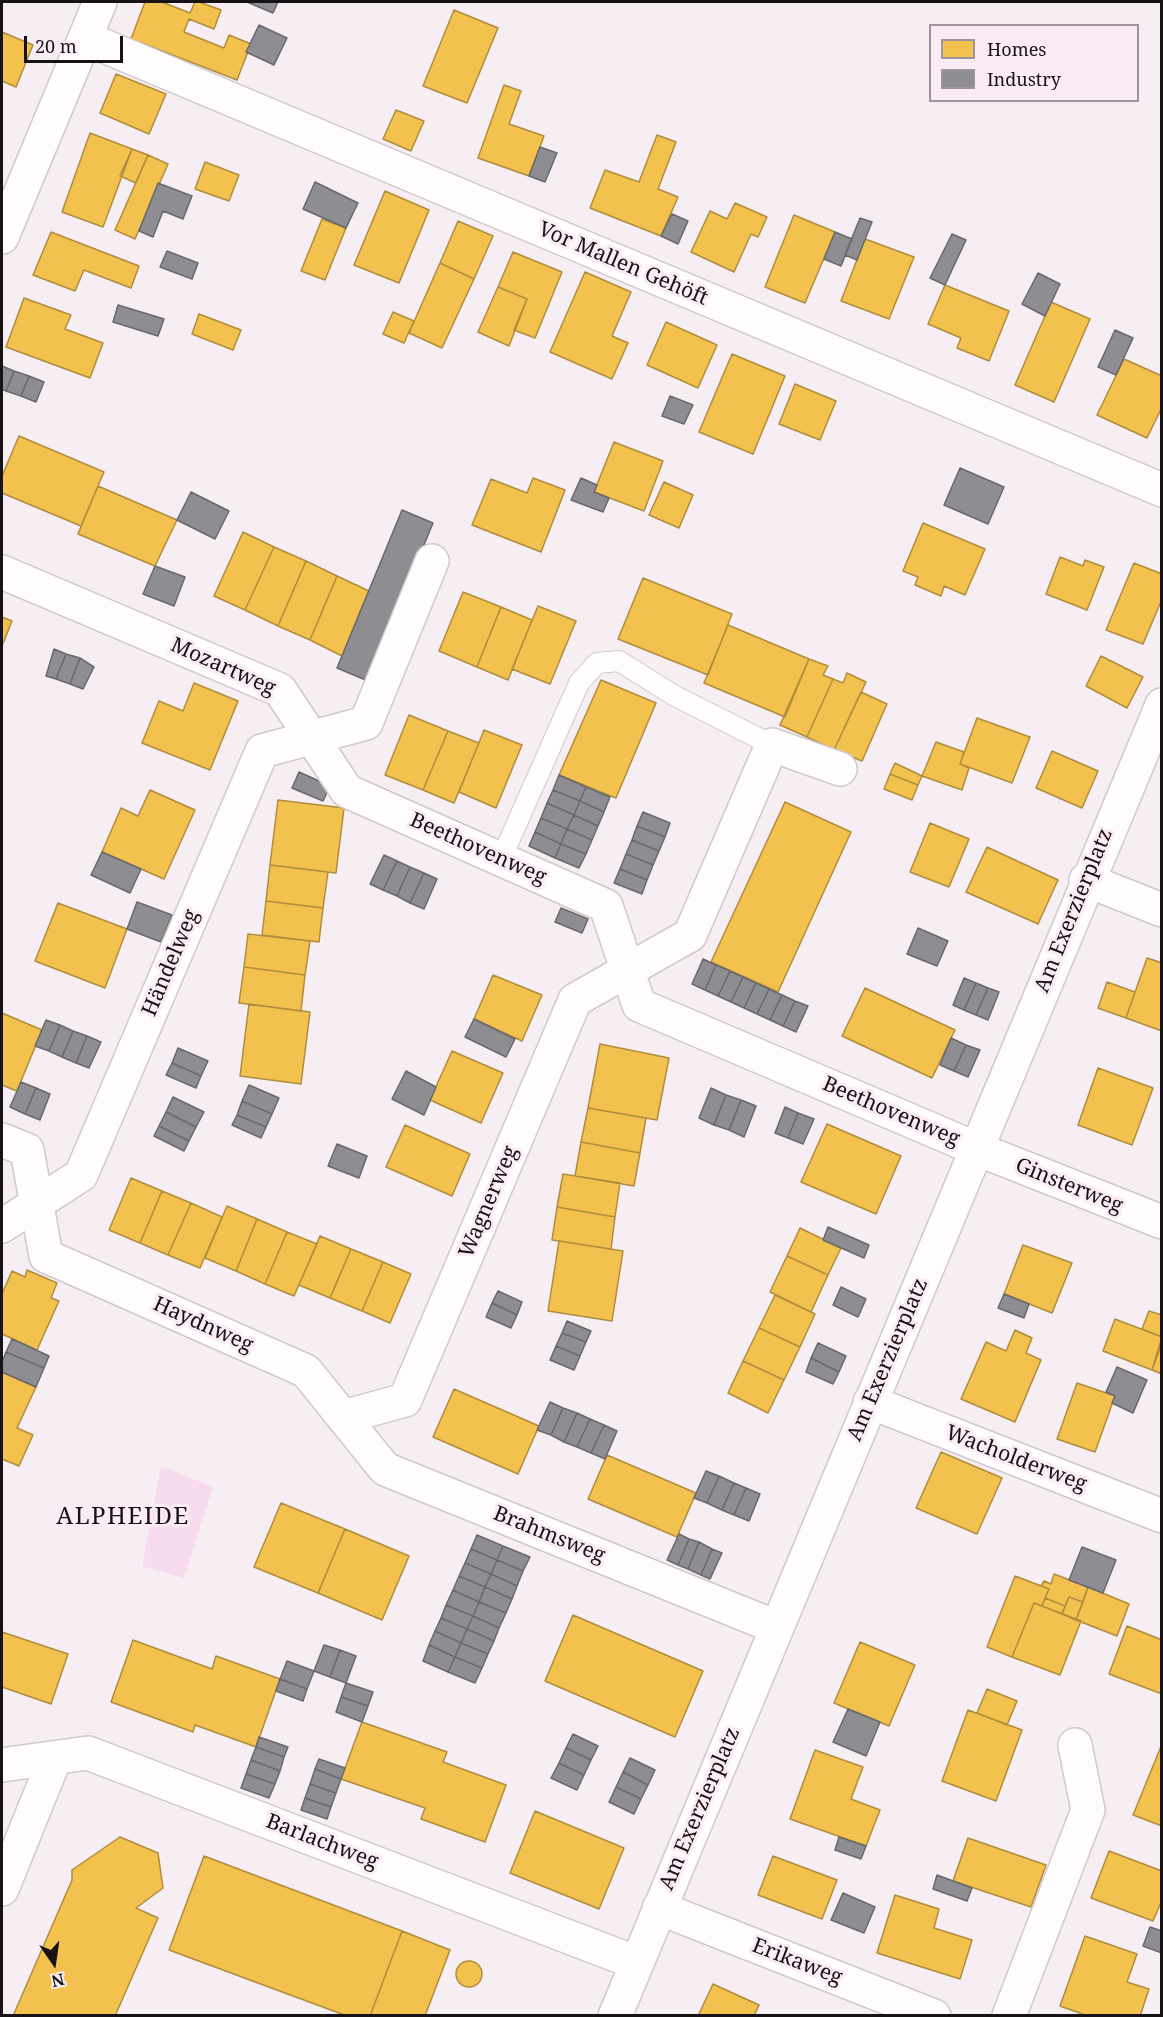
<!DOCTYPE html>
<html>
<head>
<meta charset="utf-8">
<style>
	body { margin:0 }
	#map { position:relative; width:1163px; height:2017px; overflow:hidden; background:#f6eef3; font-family:"Noto Serif",serif }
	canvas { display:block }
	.frame { position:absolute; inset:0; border:3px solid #171215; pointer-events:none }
	.legend { position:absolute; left:929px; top:24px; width:210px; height:78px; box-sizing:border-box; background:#faebf4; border:2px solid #9f949b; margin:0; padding:8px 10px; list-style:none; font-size:18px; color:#171215 }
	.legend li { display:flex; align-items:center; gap:12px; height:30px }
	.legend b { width:30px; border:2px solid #9f949b }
	.north { position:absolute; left:24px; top:1933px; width:60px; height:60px; -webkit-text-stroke:4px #faebf4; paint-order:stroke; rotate:167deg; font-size:16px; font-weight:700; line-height:24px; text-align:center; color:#171215 }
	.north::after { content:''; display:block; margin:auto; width:21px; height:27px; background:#171215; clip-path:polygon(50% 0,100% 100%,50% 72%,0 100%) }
	.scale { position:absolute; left:24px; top:36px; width:99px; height:27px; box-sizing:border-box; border:3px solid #171215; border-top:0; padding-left:8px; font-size:18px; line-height:21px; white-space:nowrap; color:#171215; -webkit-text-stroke:4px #faebf4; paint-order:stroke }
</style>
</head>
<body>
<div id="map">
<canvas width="1163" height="2017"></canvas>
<div class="frame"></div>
<ul class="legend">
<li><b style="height:16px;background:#f2c14e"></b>Homes</li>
<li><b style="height:16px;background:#8d8d92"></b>Industry</li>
</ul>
<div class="north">N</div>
<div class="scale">20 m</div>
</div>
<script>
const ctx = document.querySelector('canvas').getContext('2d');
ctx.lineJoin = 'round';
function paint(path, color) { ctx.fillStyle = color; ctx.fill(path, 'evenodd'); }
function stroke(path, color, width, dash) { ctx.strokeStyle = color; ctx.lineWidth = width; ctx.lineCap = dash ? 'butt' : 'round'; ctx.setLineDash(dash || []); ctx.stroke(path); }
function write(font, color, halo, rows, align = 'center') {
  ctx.font = font + ' "Noto Serif",serif'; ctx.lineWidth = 6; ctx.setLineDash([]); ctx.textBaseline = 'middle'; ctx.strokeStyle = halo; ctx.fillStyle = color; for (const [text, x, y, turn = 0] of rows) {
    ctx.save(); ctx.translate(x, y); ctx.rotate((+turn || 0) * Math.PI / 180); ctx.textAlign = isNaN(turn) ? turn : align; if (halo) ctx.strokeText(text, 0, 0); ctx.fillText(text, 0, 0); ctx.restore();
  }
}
paint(new Path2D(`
	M161 1466 213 1487 184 1578 142 1566Z`), '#f8dbee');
const homes = new Path2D(`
	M145 2H162L190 13 195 2H199L221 10 214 29 189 19 184 32 224 48 229 35 251 44 237 80 131 39Z
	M454 10 498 28 467 103 423 86Z
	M2 32 33 45 16 87 2 81Z
	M116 74 166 94 149 134 100 113Z
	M504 85 521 91 509 124 544 136 529 176 478 158Z
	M396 110 424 121 411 151 383 139Z
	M90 133 132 149 103 227 62 212Z
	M657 135 676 142 658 189 678 197 661 236 590 208 605 170 639 182Z
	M132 149 148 155 136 183 120 176Z
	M148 155 168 164 135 239 115 230Z
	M205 162 239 175 229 201 195 189Z
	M385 191 429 210 399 283 354 265Z
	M735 203 767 217 758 237 751 234 734 272 691 252 710 211 727 219Z
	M794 215 835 232 805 303 765 287Z
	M322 219 346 228 325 280 301 271Z
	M458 221 493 236 474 279 440 263Z
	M51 232 139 266 131 288 84 270 75 291 33 275Z
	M865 239 914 257 889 319 841 301Z
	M513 252 562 272 535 338 514 330 527 299 498 287Z
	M440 263 474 279 442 348 409 333Z
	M585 272 631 292 612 336 628 343 612 379 550 352Z
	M945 285 1009 311 989 361 957 348 961 338 928 324Z
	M498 287 527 299 509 346 478 332Z
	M24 298 71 315 65 329 103 343 90 378 6 347Z
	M1051 302 1090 319 1054 402 1015 385Z
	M393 312 414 321 404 343 383 334Z
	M199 314 241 330 233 350 192 334Z
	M666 322 717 345 698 388 647 365Z
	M732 354 785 376 753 454 699 432Z
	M1124 359 1162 376V407L1147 438 1097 415Z
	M795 384 836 401 820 440 779 424Z
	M19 436 104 472 81 526 2 493V476Z
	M614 442 663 461 644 511 594 492Z
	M533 478 565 490 541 552 472 525 491 479 527 493Z
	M664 482 693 495 679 528 649 515Z
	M98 486 177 520 155 566 78 534Z
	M923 523 985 549 965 595 944 586 941 596 915 585 918 577 903 571Z
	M243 532 274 547 245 610 214 596Z
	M274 547 306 561 278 626 245 610Z
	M1060 557 1083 566 1085 560 1104 567 1087 610 1046 594Z
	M306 561 337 576 310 640 278 626Z
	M1134 563 1162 574V599L1143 644 1106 630Z
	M337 576 369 591 342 656 310 640Z
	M643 578 732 614 708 675 618 639Z
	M463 592 501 607 477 667 439 651Z
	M538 606 576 621 550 684 512 669Z
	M501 607 532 620 508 680 477 667Z
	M2 617 12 621 2 646Z
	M728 625 809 659 785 717 704 683Z
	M1101 656 1143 677 1127 708 1086 686Z
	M809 659 828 666 823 675 833 679 807 737 780 725Z
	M847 673 866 682 834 750 807 737 833 679 843 683Z
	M601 680 656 703 616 798 559 775Z
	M194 683 238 701 210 770 142 743 159 701 183 711Z
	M861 692 887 704 862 761 834 750Z
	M409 715 448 731 423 790 385 775Z
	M977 718 1030 737 1012 783 960 764Z
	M484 730 522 745 496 808 459 792Z
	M448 731 479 743 454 803 423 790Z
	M936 742 964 752 960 764 969 768 962 790 922 776Z
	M1052 751 1098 771 1082 808 1036 788Z
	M895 763 922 776 918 785 890 774Z
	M890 774 918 785 912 800 884 789Z
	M150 790 195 810 164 879 102 852 121 808 138 816Z
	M278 800 344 808 336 873 270 865Z
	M785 802 851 832 778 992 711 962Z
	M930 823 969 839 949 887 910 872Z
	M987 847 1058 880 1038 924 966 892Z
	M270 865 328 872 323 908 266 901Z
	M266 901 323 908 319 942 262 935Z
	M58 903 127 929 105 988 35 961Z
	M248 934 310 941 305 975 244 967Z
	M1147 958 1162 963V1031L1126 1018Z
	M244 967 305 975 301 1011 239 1003Z
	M493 975 542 995 522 1041 474 1019Z
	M1107 982 1135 992 1126 1018 1098 1008Z
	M865 988 955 1030 932 1078 842 1036Z
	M249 1004 310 1012 301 1084 240 1076Z
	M2 1013 42 1030 17 1091 2 1085Z
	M600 1044 669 1058 657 1120 588 1108Z
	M452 1051 503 1073 481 1123 430 1100Z
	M1098 1068 1153 1088 1132 1145 1078 1125Z
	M588 1108 646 1118 640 1153 581 1142Z
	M827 1124 901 1156 876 1214 801 1182Z
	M405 1125 470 1154 452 1196 386 1167Z
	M581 1142 640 1153 634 1186 575 1176Z
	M563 1174 620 1183 615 1217 557 1207Z
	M131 1178 162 1191 140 1243 109 1230Z
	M162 1191 191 1203 168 1255 140 1243Z
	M191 1203 222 1217 200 1268 168 1255Z
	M227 1206 257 1219 236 1271 205 1258Z
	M557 1207 615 1217 611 1249 552 1240Z
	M257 1219 287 1232 265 1284 236 1271Z
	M800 1228 841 1248 828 1275 787 1256Z
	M287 1232 317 1244 294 1296 265 1284Z
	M320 1236 351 1249 330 1298 299 1285Z
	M559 1241 623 1251 612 1321 548 1311Z
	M1023 1245 1072 1263 1052 1313 1004 1294Z
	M351 1249 383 1262 362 1311 330 1298Z
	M787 1256 828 1275 811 1312 770 1292Z
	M383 1262 411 1274 390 1323 362 1311Z
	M27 1270 57 1283 51 1298 59 1301 37 1350 2 1334V1294L12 1271 25 1277Z
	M775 1295 815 1314 800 1347 759 1328Z
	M1149 1311 1162 1315V1337L1142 1329Z
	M1115 1319 1162 1337 1152 1370 1103 1351Z
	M759 1328 800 1347 784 1380 743 1361Z
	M1015 1330 1032 1338 1026 1353 1041 1360 1015 1422 961 1399 986 1342 1006 1351Z
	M1162 1343V1374L1152 1370Z
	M743 1361 784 1380 768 1413 728 1393Z
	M2 1372 36 1387 17 1428 33 1435 19 1466 2 1459Z
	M1077 1383 1115 1396 1095 1452 1057 1439Z
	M454 1389 539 1426 518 1474 433 1437Z
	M941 1452 1002 1478 977 1534 916 1508Z
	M607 1455 696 1493 677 1537 588 1499Z
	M281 1503 345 1529 318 1593 254 1567Z
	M345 1529 409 1556 382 1620 318 1593Z
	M1054 1574 1088 1587 1083 1602 1069 1597 1065 1606 1045 1598 1049 1589 1041 1586 1044 1581 1051 1584Z
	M1015 1576 1049 1589 1042 1606 1034 1603 1012 1657 987 1647Z
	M1088 1587 1129 1604 1117 1636 1076 1620Z
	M1069 1597 1083 1602 1076 1620 1062 1614Z
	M1045 1598 1065 1606 1062 1614 1042 1606Z
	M1034 1603 1081 1621 1060 1675 1012 1657Z
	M573 1615 703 1671 675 1737 545 1681Z
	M1127 1626 1162 1640V1694L1109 1674Z
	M2 1632 68 1654 51 1704 2 1687Z
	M133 1640 212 1669 216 1656 280 1679 256 1747 195 1725 193 1732 111 1702Z
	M860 1642 915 1665 889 1726 834 1703Z
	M987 1689 1017 1701 1007 1725 977 1713Z
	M968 1710 1022 1730 996 1801 942 1781Z
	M362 1722 447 1752 443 1762 506 1785 485 1842 421 1819 425 1808 341 1779Z
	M1162 1744V1826L1133 1815Z
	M815 1750 863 1767 851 1799 880 1810 866 1846 790 1819Z
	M535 1811 624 1848 599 1909 510 1873Z
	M120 1837 158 1853 163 1888 136 1908 158 1918 115 2016H13L72 1880V1870Z
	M968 1838 1046 1865 1031 1907 953 1881Z
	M1109 1851 1162 1871V1900L1153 1921 1091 1898Z
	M204 1856 402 1931 370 2016H347L169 1950Z
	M773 1856 837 1880 822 1919 758 1895Z
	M895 1895 939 1909 934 1928 972 1940 960 1979 877 1953Z
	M402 1931 450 1950 425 2016H370Z
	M1085 1936 1137 1954 1127 1982 1149 1989 1140 2016H1088L1060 2006Z
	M456 1974a13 13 0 1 1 26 0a13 13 0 1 1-26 0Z
	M713 1984 759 2005 754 2016H698Z`);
paint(homes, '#f2c14e');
stroke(homes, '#b08c3d', 1.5);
const industry = new Path2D(`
	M247 2H278L273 13Z
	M259 25 287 38 274 65 246 52Z
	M540 147 557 153 545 182 529 176Z
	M315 182 358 203 346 228 303 209Z
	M158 183 192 196 183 219 163 211 153 237 139 231Z
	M672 214 688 221 678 244 661 236Z
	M860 218 872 222 857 260 845 255Z
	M835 232 852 239 841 266 824 259Z
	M952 234 966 240 945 285 930 278Z
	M167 251 198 263 192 279 160 267Z
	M1038 273 1060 284 1045 316 1022 304Z
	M118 305 164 319 158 336 113 322Z
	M1115 330 1133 338 1116 375 1098 367Z
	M2 366 14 371 6 391 2 389Z
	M14 371 29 376 21 396 6 391Z
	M29 376 44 382 36 402 21 396Z
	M670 396 693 405 684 424 662 416Z
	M960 468 1004 487 988 524 944 505Z
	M581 478 597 485 594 492 609 498 603 512 571 500Z
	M191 492 229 511 215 539 177 520Z
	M402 510 433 523 368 681 337 668Z
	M155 566 185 577 174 606 143 594Z
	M54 649 66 654 56 679 46 676Z
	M66 654 80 658 70 684 56 679Z
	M80 658 94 667 83 689 70 684Z
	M299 772 330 786 323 801 292 788Z
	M559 775 586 787 580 801 553 790Z
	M586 787 610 797 604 812 580 801Z
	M553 790 580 801 574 815 547 803Z
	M580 801 604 812 598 826 574 815Z
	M547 803 574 815 567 829 541 818Z
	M643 812 670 823 665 837 637 826Z
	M574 815 598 826 592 840 567 829Z
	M541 818 567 829 561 844 535 832Z
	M637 826 665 837 659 851 632 840Z
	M567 829 592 840 586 854 561 844Z
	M535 832 561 844 555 858 529 846Z
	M632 840 659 851 653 865 626 854Z
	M561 844 586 854 579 868 555 858Z
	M102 852 141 869 130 893 91 875Z
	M626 854 653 865 647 880 620 869Z
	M384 855 397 861 383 890 370 884Z
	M397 861 410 867 397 896 383 890Z
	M410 867 424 873 410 903 397 896Z
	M620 869 647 880 642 894 614 883Z
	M424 873 437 879 424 909 410 903Z
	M137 902 172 915 161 942 127 929Z
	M561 908 588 919 582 933 555 922Z
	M918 928 948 941 937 966 907 954Z
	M703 959 716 965 705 990 692 984Z
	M716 965 730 971 718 996 705 990Z
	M730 971 743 977 731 1002 718 996Z
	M743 977 756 983 744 1008 731 1002Z
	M964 978 976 983 964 1010 953 1005Z
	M756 983 769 989 757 1014 744 1008Z
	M976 983 988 988 976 1015 964 1010Z
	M988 988 999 992 988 1020 976 1015Z
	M769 989 782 995 770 1020 757 1014Z
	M782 995 795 1001 783 1026 770 1020Z
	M795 1001 808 1006 796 1032 783 1026Z
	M474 1019 515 1039 506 1057 465 1037Z
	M46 1020 60 1025 49 1051 35 1046Z
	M60 1025 73 1031 62 1057 49 1051Z
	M73 1031 87 1036 76 1063 62 1057Z
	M87 1036 101 1042 89 1068 76 1063Z
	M951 1038 966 1045 954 1071 940 1065Z
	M966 1045 980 1050 968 1077 954 1071Z
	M178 1048 208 1061 201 1076 172 1063Z
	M172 1063 201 1076 196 1088 166 1075Z
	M406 1071 436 1087 424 1115 392 1099Z
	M21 1082 36 1088 25 1114 10 1107Z
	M249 1085 279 1098 272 1114 242 1101Z
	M36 1088 50 1094 40 1120 25 1114Z
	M711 1088 726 1095 714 1125 699 1118Z
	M726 1095 741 1100 729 1130 714 1125Z
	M173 1097 204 1112 196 1127 166 1112Z
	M741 1100 756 1106 744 1137 729 1130Z
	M242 1101 272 1114 266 1127 237 1115Z
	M785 1107 798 1113 788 1138 775 1133Z
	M166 1112 196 1127 189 1141 159 1126Z
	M798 1113 814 1119 803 1144 788 1138Z
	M237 1115 266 1127 261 1138 232 1125Z
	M159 1126 189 1141 184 1151 154 1136Z
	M337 1144 367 1156 359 1178 328 1166Z
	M828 1227 869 1245 864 1258 823 1240Z
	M841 1287 866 1299 858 1317 833 1305Z
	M498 1291 522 1302 517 1315 492 1303Z
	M1004 1294 1029 1304 1024 1318 998 1308Z
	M492 1303 517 1315 511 1328 486 1317Z
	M567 1321 591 1331 586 1342 562 1333Z
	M562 1333 586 1342 580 1356 556 1346Z
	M12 1339 49 1356 44 1368 6 1352Z
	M818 1343 846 1356 839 1372 811 1358Z
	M556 1346 580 1356 574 1370 550 1360Z
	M6 1352 44 1368 36 1387 2 1372V1362Z
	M811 1358 839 1372 833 1384 806 1372Z
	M1117 1367 1147 1380 1133 1413 1112 1403 1115 1396 1106 1392Z
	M550 1402 563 1408 551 1435 537 1430Z
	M563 1408 577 1413 564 1442 551 1435Z
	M577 1413 590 1419 577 1447 564 1442Z
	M590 1419 604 1425 591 1453 577 1447Z
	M604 1425 617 1431 605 1459 591 1453Z
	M706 1471 719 1476 707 1503 694 1498Z
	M719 1476 734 1483 722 1510 707 1503Z
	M734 1483 746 1488 734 1515 722 1510Z
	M746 1488 760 1494 749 1521 734 1515Z
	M679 1534 689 1539 678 1565 667 1560Z
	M477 1535 503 1546 497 1560 471 1549Z
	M689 1539 699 1542 688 1569 678 1565Z
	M699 1542 712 1549 701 1575 688 1569Z
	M503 1546 530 1557 523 1571 497 1560Z
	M1082 1547 1116 1560 1103 1593 1069 1580Z
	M471 1549 497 1560 491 1574 465 1563Z
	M712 1549 722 1553 710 1579 701 1575Z
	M497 1560 523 1571 517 1586 491 1574Z
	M465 1563 491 1574 485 1587 459 1576Z
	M491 1574 517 1586 512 1599 485 1587Z
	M459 1576 485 1587 479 1602 453 1590Z
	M485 1587 512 1599 506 1613 479 1602Z
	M453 1590 479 1602 473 1616 446 1605Z
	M479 1602 506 1613 499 1628 473 1616Z
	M446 1605 473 1616 467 1629 441 1618Z
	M473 1616 499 1628 494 1641 467 1629Z
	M441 1618 467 1629 461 1643 435 1631Z
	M467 1629 494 1641 488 1654 461 1643Z
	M435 1631 461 1643 455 1657 429 1645Z
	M461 1643 488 1654 482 1668 455 1657Z
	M324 1645 340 1650 330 1677 314 1671Z
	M429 1645 455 1657 448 1672 423 1661Z
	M340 1650 356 1656 346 1683 330 1677Z
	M455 1657 482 1668 475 1683 448 1672Z
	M287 1661 314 1671 307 1689 280 1679Z
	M280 1679 307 1689 303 1701 276 1691Z
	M346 1683 373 1692 368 1706 341 1697Z
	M341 1697 368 1706 362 1722 336 1712Z
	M848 1709 880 1722 866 1756 833 1742Z
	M573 1734 598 1746 591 1760 566 1748Z
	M259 1737 288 1747 284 1757 256 1747Z
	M256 1747 284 1757 280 1771 251 1760Z
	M566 1748 591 1760 584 1775 559 1763Z
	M630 1758 655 1770 648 1785 623 1772Z
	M319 1759 345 1768 341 1779 315 1769Z
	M251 1760 280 1771 275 1784 246 1774Z
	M559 1763 584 1775 577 1790 551 1778Z
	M315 1769 341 1779 336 1793 310 1784Z
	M623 1772 648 1785 641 1799 616 1787Z
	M246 1774 275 1784 269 1798 241 1788Z
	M310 1784 336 1793 331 1807 305 1798Z
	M616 1787 641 1799 634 1814 609 1802Z
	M305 1798 331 1807 327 1819 301 1810Z
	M839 1837 866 1846 861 1859 835 1850Z
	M937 1875 972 1888 967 1901 933 1889Z
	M843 1893 875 1907 864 1933 831 1920Z
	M1150 1927 1162 1931V1953L1143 1946Z`);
paint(industry, '#8d8d92');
stroke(industry, '#6a686c', 1.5);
const service = new Path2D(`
	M501 859 579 683 597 663 619 661 675 696 772 745`);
const minor = new Path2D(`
	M85 38 1162 490
	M2 237 100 2
	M2 572 280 690 347 791 606 906 639 1005 977 1149 1162 1222
	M1086 880 1162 910
	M2 1140 27 1150 46 1256 306 1371 385 1469 776 1627
	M2 1226 81 1175 262 751 366 723 432 561
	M870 1402 1162 1516
	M343 1417 405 1400 575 1000 690 935 772 745 840 769
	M2 1765 88 1753 637 1963
	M2 1889 55 1758
	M659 1908 934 2016
	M615 2016 1162 705
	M1009 2016 1088 1810 1075 1745`);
stroke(service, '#cfc9cc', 22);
stroke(minor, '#cfc9cc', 36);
stroke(service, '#fefcfd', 20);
stroke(minor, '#fefcfd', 33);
write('21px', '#171215', '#faebf4', [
	["Vor Mallen Gehöft",623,264,23],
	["Mozartweg",223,667,24],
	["Beethovenweg",478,849,24],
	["Am Exerzierplatz",1074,911,-68],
	["Händelweg",171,963,-67],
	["Beethovenweg",891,1112,23],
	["Ginsterweg",1069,1186,22],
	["Wagnerweg",489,1202,-67],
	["Haydnweg",203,1325,24],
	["Am Exerzierplatz",888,1360,-67],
	["Wacholderweg",1016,1459,21],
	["Brahmsweg",549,1535,22],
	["Am Exerzierplatz",700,1809,-67],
	["Barlachweg",322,1842,21],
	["Erikaweg",797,1962,21]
]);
ctx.letterSpacing = '1.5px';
write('24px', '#171215', '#faebf4', [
	["ALPHEIDE",123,1517]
]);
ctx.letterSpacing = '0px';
</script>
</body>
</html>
